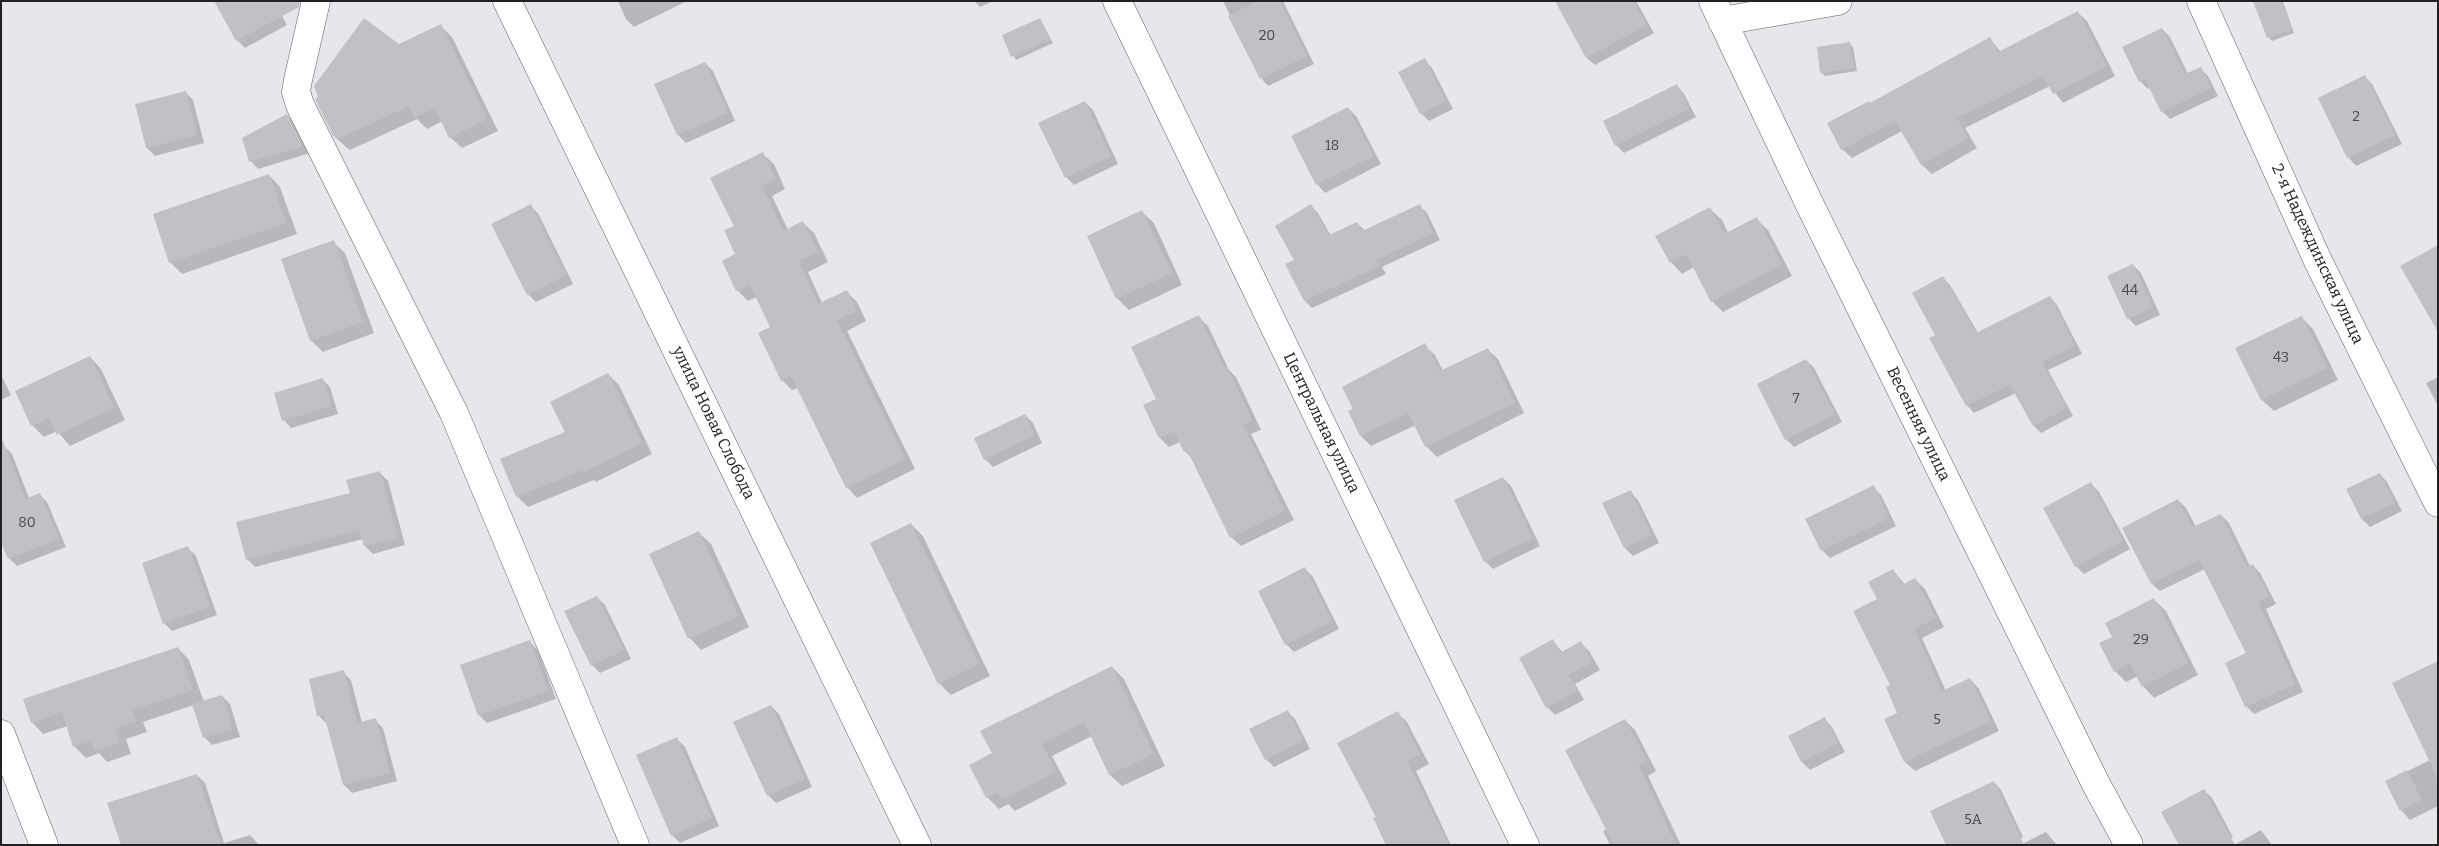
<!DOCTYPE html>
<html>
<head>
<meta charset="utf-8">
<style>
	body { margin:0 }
	#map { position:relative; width:2439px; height:846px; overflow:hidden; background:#e7e6eb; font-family:Bitter,serif }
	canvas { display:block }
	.frame { position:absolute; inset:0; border:2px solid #212123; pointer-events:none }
</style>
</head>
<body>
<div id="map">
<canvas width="2439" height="846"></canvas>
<div class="frame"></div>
</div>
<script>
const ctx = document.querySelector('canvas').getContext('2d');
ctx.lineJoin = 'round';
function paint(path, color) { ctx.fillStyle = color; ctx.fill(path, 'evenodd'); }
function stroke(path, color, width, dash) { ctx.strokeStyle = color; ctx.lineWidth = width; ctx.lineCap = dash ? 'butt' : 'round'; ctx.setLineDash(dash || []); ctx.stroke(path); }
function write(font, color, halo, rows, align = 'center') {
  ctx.font = font + ' Bitter,serif'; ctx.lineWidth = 4; ctx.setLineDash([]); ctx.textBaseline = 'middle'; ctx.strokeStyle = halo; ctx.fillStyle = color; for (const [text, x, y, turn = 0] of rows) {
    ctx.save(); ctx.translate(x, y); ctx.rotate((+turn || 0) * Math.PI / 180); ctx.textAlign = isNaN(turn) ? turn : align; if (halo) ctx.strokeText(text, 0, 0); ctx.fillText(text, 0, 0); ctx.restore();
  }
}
paint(new Path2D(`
	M216 1H274L287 25 245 48 237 40Z
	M618 1H687L634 27 626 19Z
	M974 1H993L980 7Z
	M1223 1H1283L1314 64 1268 86 1261 78Z
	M1566 1H1636L1654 33 1595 65 1587 58 1559 6Z
	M2271 1 2283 2 2294 33 2272 41 2268 37Z
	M2077 12 2087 21 2115 76 2063 103 2050 86 1965 128 1977 148 1932 174 1922 165 1902 131 1852 158 1842 149 1870 104 1990 39 2001 52Z
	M1040 19 1053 43 1016 60 1003 36Z
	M441 26 452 37 498 131 462 148 450 137 443 121 427 129 417 119 350 150 346 147 334 136 399 45Z
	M2162 29 2170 37 2188 74 2200 68 2208 76 2218 96 2170 119 2162 111 2151 88 2148 89 2140 81 2124 48Z
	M1850 44 1853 47 1857 71 1825 76 1821 72Z
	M1424 60 1432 68 1453 109 1429 121 1421 113Z
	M705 63 713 71 735 121 686 143 678 135 656 85Z
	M2364 76 2372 84 2402 144 2356 166 2349 158 2319 99Z
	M1677 86 1684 94 1696 117 1624 153 1616 145Z
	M185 92 193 100 204 143 155 156 147 148 136 105Z
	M1085 102 1093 110 1118 164 1074 185 1066 177Z
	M1348 108 1356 116 1381 164 1325 193 1318 185 1293 136Z
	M287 115 295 123 310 153 258 169 251 161Z
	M763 154 774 164 785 189 772 196 788 230 803 223 814 233 828 262 808 272 822 303 846 291 857 302 866 321 847 331 915 469 857 498 847 487 798 388 792 390 782 380 772 327 757 297 748 301 737 290 735 226Z
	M269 175 280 187 297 234 182 274 170 262Z
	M530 206 538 213 573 284 536 302 528 294Z
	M1311 206 1318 213 1331 236 1357 223 1365 231 1420 206 1427 213 1440 240 1382 267 1386 274 1312 308 1305 301Z
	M1710 209 1722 220 1728 233 1756 219 1768 230 1792 276 1723 312 1712 301 1694 267 1682 274 1671 262Z
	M1142 212 1154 223 1182 285 1129 310 1117 298Z
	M333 242 345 253 374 333 323 352 311 340Z
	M2133 265 2141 273 2160 315 2136 326 2128 318Z
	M1943 278 1950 285 1978 333 2050 297 2057 305 2082 354 2048 370 2073 416 2041 433 2034 426 2016 393 1974 413 1967 405 1937 335Z
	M1198 316 1208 326 1229 370 1236 377 1261 430 1251 434 1294 520 1241 546 1231 537 1193 460 1185 451 1180 442 1169 447 1160 438 1158 400Z
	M2301 317 2313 329 2338 380 2274 411 2262 400 2237 349Z
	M1424 345 1435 355 1443 371 1487 349 1498 359 1524 413 1437 457 1426 446 1416 425 1371 446 1361 436 1349 412Z
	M90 357 101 369 125 420 70 446 57 431 44 437 32 425Z
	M1806 360 1814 368 1842 422 1794 447 1786 439Z
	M608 374 619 385 652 454 596 482 594 480 528 507 517 496Z
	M1 375 11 395 1 400Z
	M2438 377V406L2426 383Z
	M322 379 330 387 338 414 291 428 284 420Z
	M1025 415 1033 423 1042 443 993 467 985 459Z
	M4 446 12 454 29 498 39 494 47 502 66 547 17 566 9 558Z
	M380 473 388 481 405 545 373 554 365 546 363 539 255 567 247 559 351 494Z
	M2380 474 2387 482 2402 511 2370 527 2362 519 2348 490Z
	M1503 478 1511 486 1540 546 1493 569 1485 561Z
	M2091 484 2099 492 2130 549 2084 574 2076 566Z
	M1873 487 1881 495 1896 526 1830 558 1822 550Z
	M1630 492 1638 500 1659 543 1633 556 1625 548Z
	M2178 500 2186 508 2196 527 2221 515 2229 523 2250 566 2253 565 2260 573 2276 604 2266 609 2303 692 2254 714 2246 706 2247 654 2205 569 2160 591 2152 584Z
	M911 524 923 536 990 676 951 695 939 683Z
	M699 533 711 544 749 627 701 650 690 638Z
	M188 548 196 556 217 615 172 631 164 623Z
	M1305 569 1313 577 1339 629 1294 652 1286 644Z
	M1893 570 1905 585 1915 579 1925 589 1944 627 1922 638 1946 691 1970 679 1979 689 1999 731 1915 771 1905 762 1885 720 1899 713 1892 685 1878 599Z
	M597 597 605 605 631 659 600 673 592 665Z
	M2154 600 2166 611 2198 675 2154 698 2143 686 2138 676 2126 682 2115 671 2114 637Z
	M1553 641 1563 653 1581 643 1589 651 1600 670 1575 684 1584 700 1555 715 1547 707Z
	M530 642 538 650 556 699 487 723 479 715Z
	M178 648 189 660 204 702 222 696 230 704 240 737 212 745 204 737 194 705 143 722 147 732 126 739 131 754 107 762 99 753 86 758 74 746 68 726 43 734 32 722Z
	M2438 662V806L2410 820 2401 810 2386 782 2430 760Z
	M1112 667 1124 679 1165 766 1122 786 1110 775 1092 736 1052 756 1067 784 1015 811 1008 804 999 809 987 797 994 754Z
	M343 672 351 680 362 723 375 720 383 728 397 781 352 793 344 785 327 724 319 716Z
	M771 706 779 714 812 787 776 803 768 795Z
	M1287 711 1295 719 1310 749 1274 767 1266 759Z
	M1397 713 1407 722 1429 764 1416 771 1451 845H1387L1378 818Z
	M1824 719 1832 727 1845 752 1810 770 1802 762 1790 737Z
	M1625 720 1635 730 1656 771 1648 776 1681 845H1610L1603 831 1607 829Z
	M677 739 685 747 719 826 680 843 672 835Z
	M197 775 205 783 224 843 250 835 259 845H123Z
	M1994 782 2001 790 2023 837 2006 845Z
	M2204 790 2212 798 2233 837 2220 845Z
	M2261 830 2272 845H2234Z
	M2046 832 2057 845H2020Z`), '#0003');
paint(new Path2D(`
	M214 1H300L299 7 236 41Z
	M1258 1H1280L1307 56 1260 79 1228 16Z
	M1555 1H1633L1647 25 1586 58Z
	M2253 1H2281L2292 29 2267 38Z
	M2078 11 2107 66 2053 94 2043 76 1957 118 1968 138 1921 165 1895 121 1841 150 1827 123 1869 101 1870 103 1990 37 1998 52Z
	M364 18 399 44 441 24 487 119 449 138 435 108 414 118 409 106 337 139 336 135 333 136 315 99 318 97 314 86Z
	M1040 18 1050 40 1011 57 1002 35Z
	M2162 28 2185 74 2201 67 2211 88 2161 112 2145 79 2139 82 2122 47Z
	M1850 42 1854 68 1820 73 1817 47Z
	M1425 58 1446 101 1420 114 1398 72Z
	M705 62 728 113 677 135 654 84Z
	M2365 75 2395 135 2347 158 2318 98Z
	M1677 84 1689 109 1615 146 1603 121Z
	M186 91 197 135 146 148 135 104Z
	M1085 101 1111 156 1065 178 1038 123Z
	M1348 107 1374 156 1316 185 1291 136Z
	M287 114 303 146 249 162 242 138Z
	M763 152 776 179 762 185 783 231 803 221 818 252 798 261 818 304 847 290 857 311 837 320 905 459 846 488 791 376 781 381 758 333 770 327 750 285 736 291 722 261 735 254 724 230 734 226 710 178Z
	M269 174 286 223 169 263 153 214Z
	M531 204 566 275 527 295 491 224Z
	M1311 204 1329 235 1357 222 1362 231 1420 204 1433 233 1376 260 1379 266 1304 301 1285 264 1294 260 1275 226Z
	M1710 207 1724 234 1757 217 1782 264 1711 302 1686 254 1670 263 1655 236Z
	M1142 210 1172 273 1116 299 1087 236Z
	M334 240 363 322 310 341 281 259Z
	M2438 245V332L2400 266Z
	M2133 264 2153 307 2127 319 2107 276Z
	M1943 276 1976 333 2050 296 2075 346 2042 362 2067 408 2033 426 2010 385 1966 406 1929 338 1935 335 1912 293Z
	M1199 315 1224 367 1227 366 1252 420 1243 425 1285 511 1230 538 1187 450 1184 452 1174 431 1159 438 1143 405 1156 399 1131 347Z
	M2302 316 2327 368 2261 400 2235 348Z
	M1425 343 1440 371 1488 348 1515 403 1425 447 1408 413 1360 436 1348 411 1353 409 1342 387Z
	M90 356 114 408 57 435 49 418 31 426 15 391Z
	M1806 359 1835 414 1785 440 1757 384Z
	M608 373 642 443 584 472 583 470 516 497 500 459 565 432 550 402Z
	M323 378 331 406 282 421 274 393Z
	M1025 414 1035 435 984 460 974 438Z
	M3 441 25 499 40 493 59 539 8 559 1 542V442Z
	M380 471 398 538 364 546 359 530 246 560 236 522 350 493 346 480Z
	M2380 473 2395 503 2361 519 2346 489Z
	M1503 477 1533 538 1484 562 1454 500Z
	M2091 482 2123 541 2075 567 2043 508Z
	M1874 485 1889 518 1821 551 1805 519Z
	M1631 490 1652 535 1624 548 1602 503Z
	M2178 499 2193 527 2221 514 2247 567 2253 564 2269 596 2258 601 2295 684 2245 707 2225 663 2246 653 2199 560 2151 584 2122 528Z
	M911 523 979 664 938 684 870 543Z
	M699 531 739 616 688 639 649 554Z
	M188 546 210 607 163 624 142 563Z
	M1305 567 1332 621 1285 645 1258 591Z
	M1893 569 1902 585 1915 578 1936 618 1914 629 1942 691 1970 678 1991 721 1904 762 1884 719 1897 713 1886 687 1890 685 1853 611 1877 599 1868 582Z
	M597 596 624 650 591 666 564 611Z
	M2154 598 2188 663 2142 687 2130 663 2114 672 2099 643 2112 637 2105 623Z
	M1553 639 1560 653 1581 641 1593 662 1568 675 1577 691 1546 708 1519 658Z
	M530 640 548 691 478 716 460 665Z
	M178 647 193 690 132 710 136 721 115 728 120 743 95 751 91 741 73 747 62 712 31 723 23 699Z
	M2438 661V779L2392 683Z
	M1112 666 1154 754 1109 775 1084 722 1042 744 1056 772 1002 800 998 792 986 798 969 765 992 753 980 731Z
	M344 670 357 723 376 718 390 773 343 785 324 715 317 716 309 679Z
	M222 695 233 729 203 738 192 704Z
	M771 705 805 779 767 796 733 722Z
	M1288 710 1303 741 1265 760 1249 729Z
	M1398 711 1420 754 1407 761 1449 845H1386L1373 818 1376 817 1337 743Z
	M1825 717 1838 743 1801 762 1788 736Z
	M1625 719 1647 761 1639 766 1676 845H1614L1565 750Z
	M677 737 712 818 671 836 636 755Z
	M2407 770 2422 800 2400 811 2385 781Z
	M197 774 221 845H121L107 803Z
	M1994 781 2024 845H1946L1930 811Z
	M2204 789 2235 845H2179L2161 812Z`), '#c1c0c5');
const street = new Path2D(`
	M316 1 298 80 296 92 300 105 454 413 635 845
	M1117 1 1525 845
	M1713 1 1809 203 2096 784 2129 845
	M2201 1 2318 261 2438 503
	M1722 21 1838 1
	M1 734 44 845`);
const secondary = new Path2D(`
	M507 1 917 845`);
stroke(street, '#605f63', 29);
stroke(secondary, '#605f63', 29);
stroke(street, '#fff', 28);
stroke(secondary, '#fff', 28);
write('14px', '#49494c', null, [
	["20",1267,36],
	["2",2356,117],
	["18",1332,146],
	["44",2130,291],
	["43",2281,358],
	["7",1796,399],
	["80",27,523],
	["29",2141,640],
	["5",1937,720],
	["5А",1973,820]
]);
write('16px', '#212123', '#fff', [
	["2-я Надеждинская улица",2317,254,65],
	["улица Новая Слобода",713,423,64],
	["Центральная улица",1321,423,64],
	["Весенняя улица",1918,424,64]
]);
</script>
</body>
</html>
